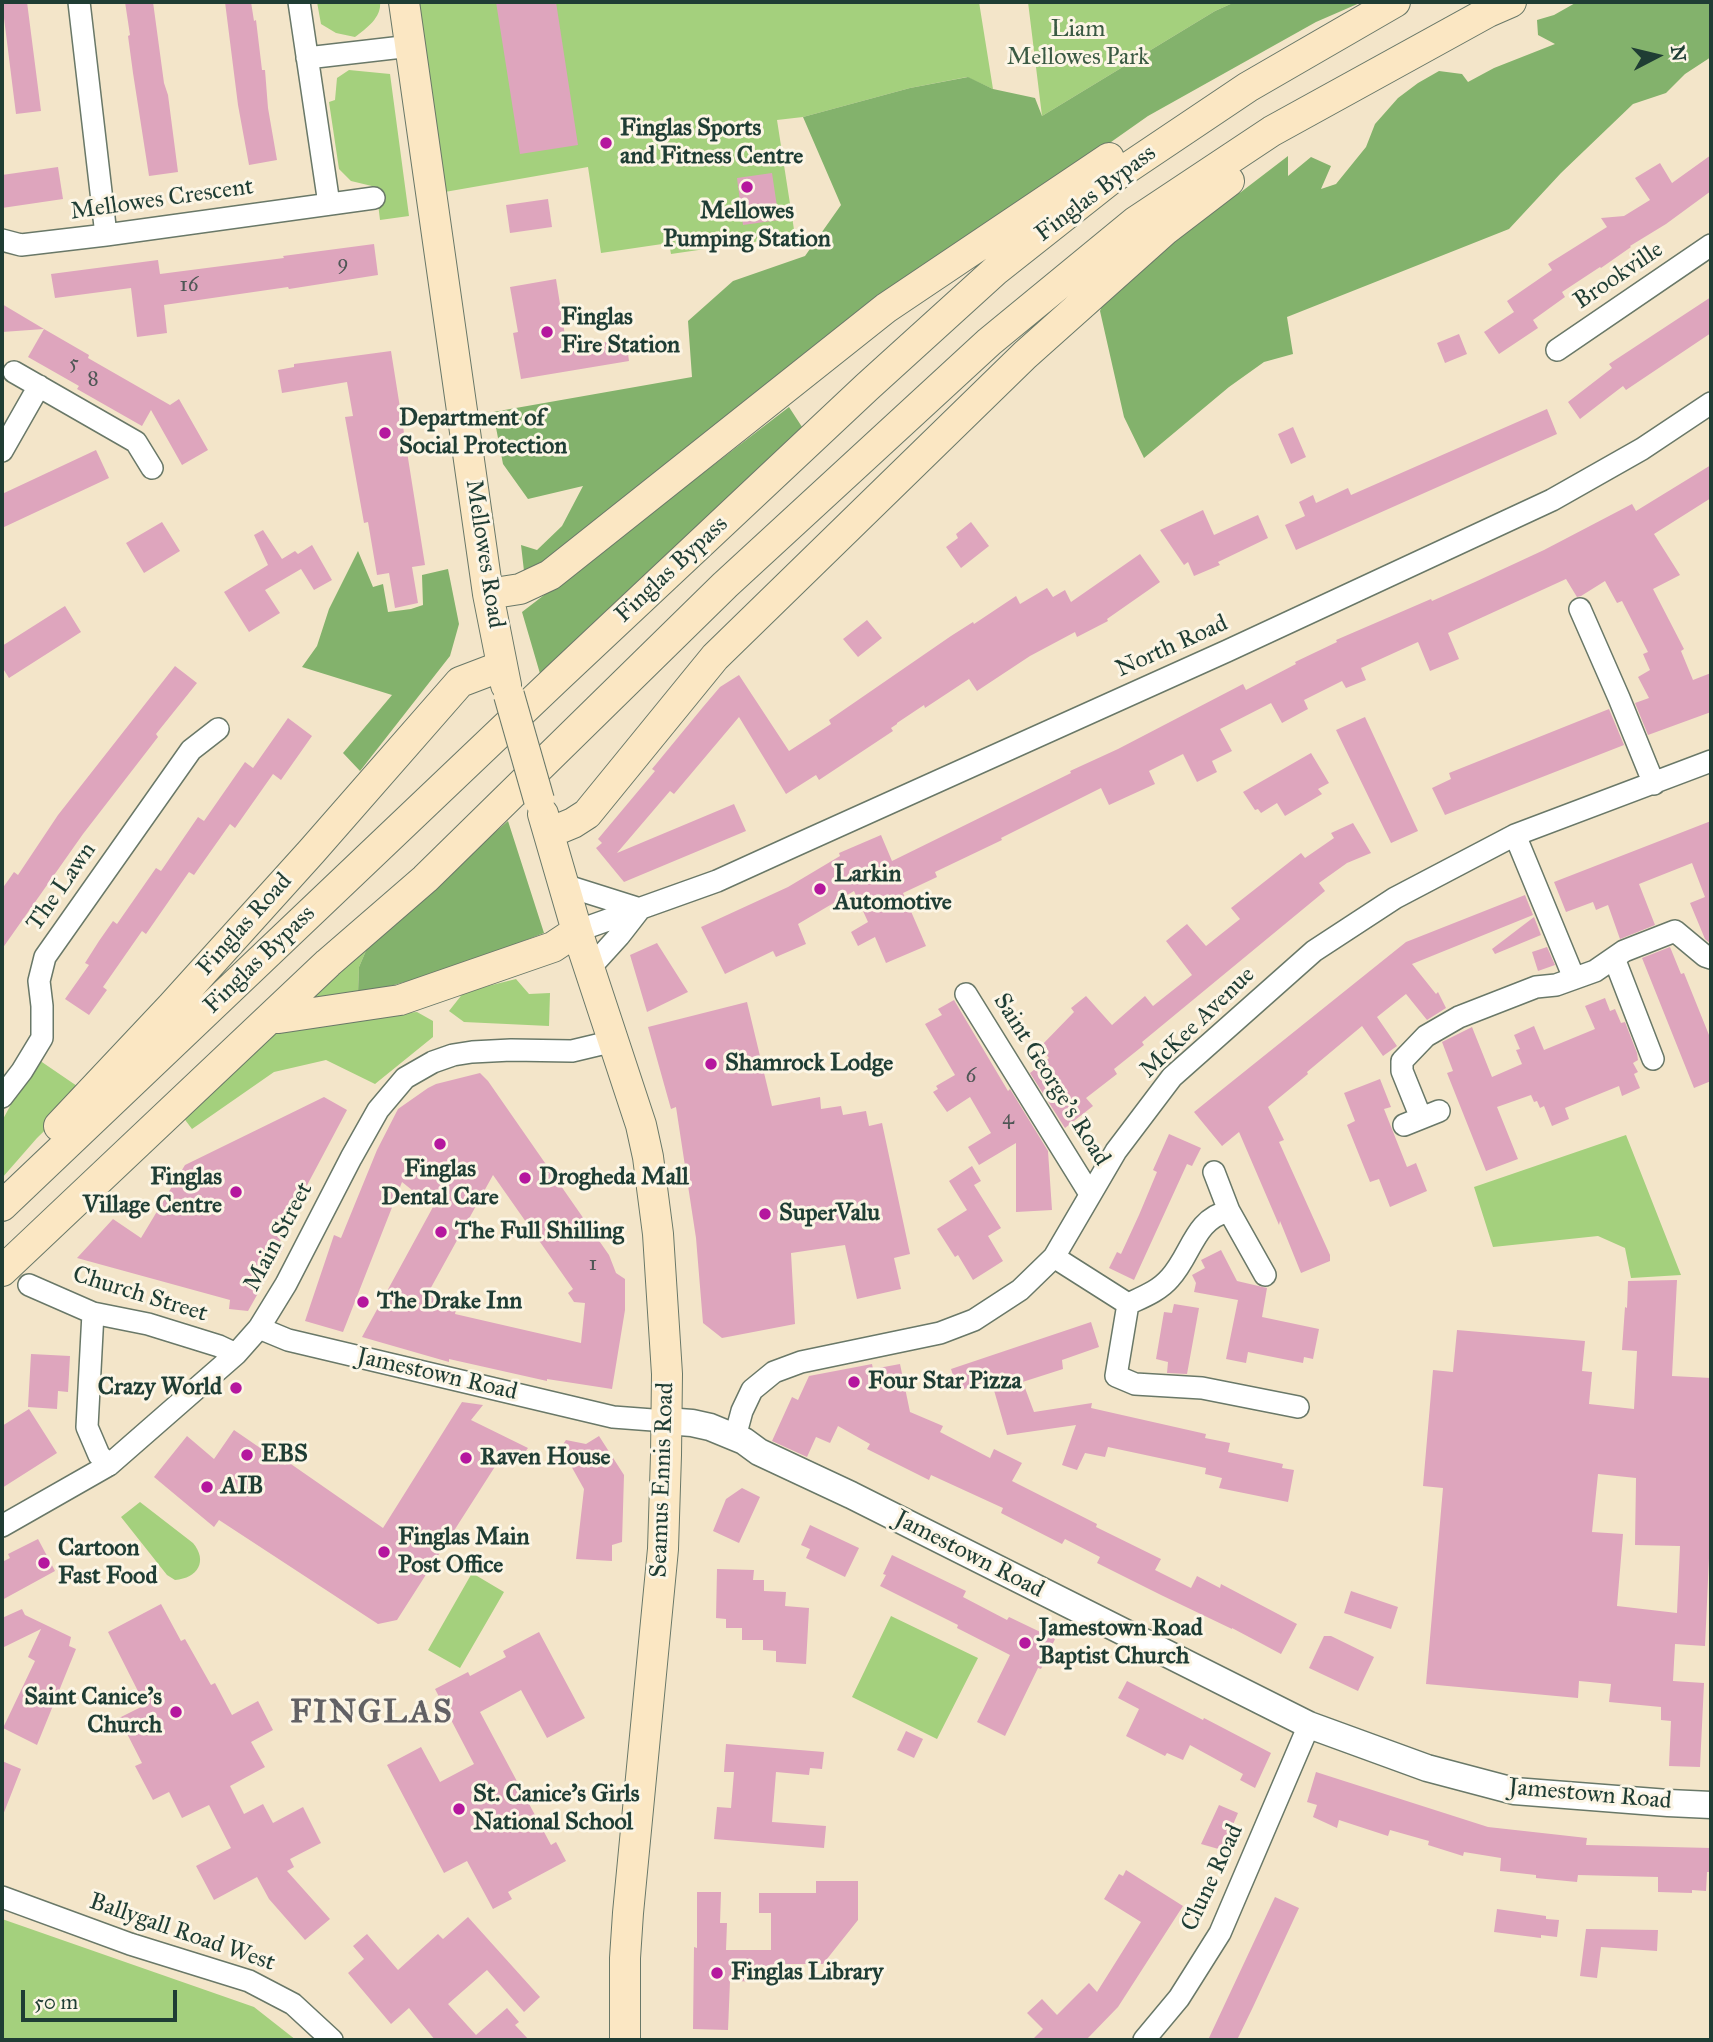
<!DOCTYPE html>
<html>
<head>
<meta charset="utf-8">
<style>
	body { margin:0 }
	#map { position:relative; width:1713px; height:2042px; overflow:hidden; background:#f3e5c9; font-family:"IM FELL Great Primer",serif }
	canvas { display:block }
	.frame { position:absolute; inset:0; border:4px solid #1f3d34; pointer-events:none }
	.north { position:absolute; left:1622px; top:21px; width:70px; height:70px; -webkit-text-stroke:5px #fcf5e5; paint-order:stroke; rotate:83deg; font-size:19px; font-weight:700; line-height:28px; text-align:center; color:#1f3d34 }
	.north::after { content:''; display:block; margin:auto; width:24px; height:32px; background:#1f3d34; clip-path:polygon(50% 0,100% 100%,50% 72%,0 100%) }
	.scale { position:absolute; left:21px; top:1990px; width:156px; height:32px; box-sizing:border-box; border:4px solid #1f3d34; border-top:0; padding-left:9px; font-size:21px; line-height:24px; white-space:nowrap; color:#1f3d34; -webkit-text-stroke:5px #fcf5e5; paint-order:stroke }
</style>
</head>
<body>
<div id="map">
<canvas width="1713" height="2042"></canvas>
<div class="frame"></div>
<div class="north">N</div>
<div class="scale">50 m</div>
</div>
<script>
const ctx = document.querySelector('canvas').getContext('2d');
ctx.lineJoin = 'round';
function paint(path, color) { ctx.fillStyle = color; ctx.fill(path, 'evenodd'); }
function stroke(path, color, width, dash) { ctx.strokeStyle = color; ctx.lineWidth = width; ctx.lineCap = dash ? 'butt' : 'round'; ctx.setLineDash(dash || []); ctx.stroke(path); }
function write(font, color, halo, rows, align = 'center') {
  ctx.font = font + ' "IM FELL Great Primer",serif'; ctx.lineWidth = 6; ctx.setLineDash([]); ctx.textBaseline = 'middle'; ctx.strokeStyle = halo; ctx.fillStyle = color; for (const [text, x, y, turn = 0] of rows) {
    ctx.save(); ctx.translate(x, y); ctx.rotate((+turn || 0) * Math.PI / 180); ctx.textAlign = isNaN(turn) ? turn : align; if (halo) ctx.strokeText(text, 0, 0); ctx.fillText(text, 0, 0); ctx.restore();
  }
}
paint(new Path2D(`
	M317 2H380C382 17 366 29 355 37L336 33 321 24Z
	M414 2H979L993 89 967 77 910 88 803 117 777 120 795 236 671 254 669 243 601 253 588 167 439 193Z
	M1028 2H1235L1215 11 1042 116Z
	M349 70 390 74 409 216 380 220 376 187 351 181 339 169 329 102 335 100 337 78Z
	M371 939 359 967 358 993 315 1002 309 997Z
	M516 979 529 994 550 993 549 1026 464 1022 449 1011 464 992Z
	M417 1012 433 1021V1037L375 1084 326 1060 274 1072 192 1129 183 1117 271 1032 342 1018Z
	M36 1058 77 1086 71 1105 37 1138 2 1178V1121Z
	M1626 1135 1681 1275 1631 1278 1625 1248 1598 1236 1493 1247 1474 1187Z
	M140 1502 193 1543C208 1561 198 1578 175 1580L167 1575 121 1517Z
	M472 1573 504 1592 460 1668 428 1650Z
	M891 1616 978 1658 937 1739 852 1697Z
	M2 1919 254 2007 296 2040H2Z`), '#a4d07d');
paint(new Path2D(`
	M1235 2H1362L1316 22 1148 116 976 237 555 561 524 571 521 545 537 550 562 526 583 486 528 499 503 464 493 412 692 377 688 321 733 281 805 256 841 205 803 117 910 88 968 77 993 89 1035 98 1042 116 1215 11Z
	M1577 2H1711V57L1685 74 1666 93 1633 104 1561 173 1509 229 1287 317 1293 354 1264 362 1229 387 1144 458 1124 417 1100 311 1108 291 1208 209 1241 192 1288 156V176L1311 157 1331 166 1321 189 1336 184 1366 147 1375 124 1398 98 1418 83 1439 71 1462 74 1468 82 1494 68 1555 44 1538 35 1537 20 1554 15Z
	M789 407 804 430 541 677 522 612Z
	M358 551 373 587 383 584 388 612 411 609 423 605 422 575 448 569 459 624 450 656 360 771 343 753 392 695 302 667 317 646 329 609Z
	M508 821 544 933 452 969 372 991 358 993 359 967 371 939Z`), '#83b26c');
paint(new Path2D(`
	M2 2H27L41 111 16 114Z
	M125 2H153L164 83 168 95 178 172 149 176 133 73 128 36 130 35Z
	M225 2H251L254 21 256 20 262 70H265L268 108 277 160 249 165 238 105Z
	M496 2H556L578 145 520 154Z
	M1711 155V191L1666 224 1630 246 1631 247 1601 268 1600 267 1562 292 1565 297 1533 320 1538 328 1499 354 1484 332 1514 312 1507 301 1552 270 1548 264 1607 227 1601 218 1624 216 1650 200 1635 178 1660 163 1672 183Z
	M58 167 63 199 2 208V175Z
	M772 173 779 220 743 225 737 178Z
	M548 199 552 227 510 233 506 205Z
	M374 244 378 275 289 289 288 287 164 305 167 333 137 337 131 288 55 298 51 274 158 260 160 274 284 258 283 256Z
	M556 279 567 348 626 339 629 361 521 379 513 333 518 332 510 287Z
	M1711 297V333L1626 390 1623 386 1580 419 1568 402 1612 368 1609 364Z
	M2 304 44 329 2 332Z
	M44 329 89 355 88 358 170 405 179 399 208 450 182 465 151 410 142 426 77 389 79 386 28 357Z
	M1459 334 1467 354 1445 363 1437 343Z
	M391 351 425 565 412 567 418 603 395 608 389 573 377 575 368 522 364 523 345 417 353 416 347 382 282 393 278 370 294 367V364Z
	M1547 409 1557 434 1296 550 1285 525 1305 516 1299 502 1313 495 1316 503 1348 488 1351 495Z
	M1293 427 1306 457 1291 464 1278 434Z
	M96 450 109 478 2 528V494Z
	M1711 465V498L1654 534 1680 575 1653 589 1684 649 1681 651 1693 680 1711 673V712L1648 735 1635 703 1649 698 1638 677 1650 670 1643 654 1648 652 1622 601 1617 603 1605 581 1581 596 1577 597 1566 579 1448 633 1459 659 1430 671 1418 642 1361 668 1366 680 1346 688 1342 681 1304 700 1308 709 1282 723 1271 703 1220 729 1232 751 1212 761 1217 772 1197 782 1183 754 1149 771 1155 784 1109 805 1101 788 1001 838 1002 840 935 872 937 877 903 893 926 946 886 963 875 937 858 946 851 932 868 922 854 891 798 924 806 944 776 957 773 951 725 974 701 927 788 887 840 856 839 853 881 835 892 861 1071 773 1070 771 1118 749 1243 684 1246 690 1296 664 1295 662 1337 642 1336 640 1431 599 1432 601 1475 582 1544 550 1632 504 1636 511Z
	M1203 510 1214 535 1258 515 1268 538 1218 562 1220 565 1194 576 1188 562 1184 565 1160 530Z
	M162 522 180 551 144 573 126 543Z
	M971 522 989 546 961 568 946 547 958 538 956 534Z
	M263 530 282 559 295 551 298 554 312 545 332 580 314 590 301 569 265 590 280 613 249 632 224 592 268 565 254 535Z
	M1140 554 1160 582 1107 619 1108 621 1077 637 1075 632 1030 656 977 691 969 679 925 708 924 705 897 723V724L891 728 893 731 819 780 816 775 786 794 739 717 674 794 670 791 617 853 734 804 746 831 624 882 596 848 602 843 598 839 655 771 652 769 703 707 720 687 739 675 789 751 831 724 829 720 951 636 973 622 974 624 1016 596 1020 604 1047 588 1053 597 1065 590 1071 602Z
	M65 606 81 632 9 678 2 667V646Z
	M867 620 882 638 858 657 843 639Z
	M175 666 197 683 156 734 158 737 83 834 2 949V889L14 872 18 875 58 815Z
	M1609 709 1624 745 1445 815 1432 788 1451 779 1449 773Z
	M1365 717 1418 831 1391 843 1336 730Z
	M288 718 312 736 281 780 273 774 235 828 230 824 194 875 189 872 146 934 142 931 103 987 107 990 89 1015 65 999 89 965 85 963 99 941 113 921 117 924 156 868 161 871 198 817 204 821 245 762 253 768Z
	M1311 753 1329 783 1318 789 1322 794 1285 816 1277 803 1261 813 1258 809 1255 810 1243 792Z
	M1711 821V944L1705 939 1690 903 1705 897 1692 863 1639 884 1655 925 1620 939 1608 905 1596 910 1593 902 1566 912 1554 882Z
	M1353 823 1371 853 1347 863 1319 883 1325 891 1142 1042 1144 1045 1114 1069 1117 1074 1086 1098 1093 1106 1065 1128 1030 1073 1049 1058 1040 1047 1074 1012 1071 1008 1086 996 1112 1025 1145 996 1153 1006 1192 975 1166 941 1187 924 1206 946 1240 919 1231 908 1301 853 1305 858 1334 838 1331 833Z
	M1525 895 1533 915 1412 964 1436 994 1438 992 1446 1008 1427 1020 1406 994 1377 1017 1397 1046 1383 1056 1362 1026 1307 1072 1308 1074 1268 1107 1284 1140 1279 1142 1330 1255V1261L1301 1273 1280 1221 1279 1225 1239 1132 1222 1146 1194 1112 1406 942Z
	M1534 917 1541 935 1495 954 1492 949Z
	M657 943 688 992 647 1012 630 955Z
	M1547 947 1555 965 1538 971 1532 952Z
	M1670 947 1681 974 1684 973 1711 1040V1081L1694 1088 1642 958Z
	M1605 998 1610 1011 1615 1009 1621 1023 1625 1022 1637 1053 1638 1060 1633 1063 1638 1072 1634 1074 1640 1088 1622 1096 1619 1086 1565 1108 1569 1119 1552 1126 1544 1106 1540 1108 1537 1101 1534 1102 1531 1095 1497 1107 1518 1159 1486 1171 1447 1073 1453 1071 1442 1042 1472 1027 1492 1077 1522 1064 1516 1050 1520 1049 1514 1035 1534 1026 1544 1050 1595 1029 1585 1006Z
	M954 1000 1008 1091 1010 1089 1048 1151 1052 1210 1016 1212V1143L979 1165 968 1147 991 1133 970 1097 947 1112 933 1092 938 1089 936 1086 955 1075 925 1024 942 1015 938 1009Z
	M747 1002 772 1106 820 1097 821 1109 841 1106 843 1115 866 1111 869 1126 882 1123 910 1254 894 1258 901 1289 857 1299 845 1245 791 1253 795 1324 722 1338 703 1323 696 1238 676 1107 671 1109 648 1027Z
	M480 1073 488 1081 609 1255 616 1273 625 1279V1310L612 1389 547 1379V1381L449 1359V1362L362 1337 433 1207 402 1182 343 1332 305 1321 334 1235 341 1238 377 1150 398 1109 428 1088 436 1084ZM493 1175 573 1289 568 1293 574 1302 585 1303 581 1343 455 1314 458 1300 428 1293Z
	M1380 1079 1391 1107 1384 1109 1407 1167 1416 1163 1427 1191 1390 1207 1379 1179 1370 1182 1347 1125 1355 1121 1344 1093Z
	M324 1097 347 1110 279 1238 284 1247 248 1311 229 1309 230 1300 77 1258 113 1219 141 1238 185 1165Z
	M1169 1134 1201 1148 1192 1166 1187 1164 1134 1280 1109 1268 1117 1252 1121 1254 1139 1215 1157 1172 1153 1170Z
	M972 1166 981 1181 974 1185 1001 1228 988 1236 1003 1261 973 1280 958 1255 955 1257 937 1229 967 1210 949 1181Z
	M1221 1250 1237 1281 1267 1288 1262 1317 1319 1329 1313 1359 1304 1357 1303 1363 1248 1352 1246 1363 1226 1359 1238 1300 1194 1292 1196 1283 1192 1275 1205 1268 1201 1260Z
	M1677 1280 1672 1376 1711 1378V1514L1705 1646 1675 1644 1673 1681 1704 1683 1700 1767 1669 1766 1671 1721 1661 1720V1707L1609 1702 1611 1684 1579 1681 1578 1698 1426 1684 1443 1488 1423 1486 1433 1370 1453 1372 1457 1330 1585 1341 1582 1371 1592 1372 1589 1404 1634 1409 1637 1351 1622 1350 1625 1307 1627 1308 1628 1281ZM1598 1474 1636 1478 1635 1545 1680 1546 1677 1613 1617 1606 1623 1534 1592 1532Z
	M1174 1304 1199 1308 1187 1374 1167 1373 1168 1362 1156 1359 1164 1312 1172 1313Z
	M1091 1322 1099 1347 1062 1360 1063 1369 1010 1386 1025 1388 1034 1412 1092 1403 1091 1408 1206 1434 1205 1438 1230 1443 1228 1452 1283 1464 1282 1468 1294 1470 1288 1502 1219 1488 1222 1478 1205 1474 1206 1468 1108 1447 1105 1457 1085 1453 1077 1470 1062 1465 1076 1425 1007 1435 991 1380 958 1391 951 1369Z
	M31 1354 70 1356 68 1392 58 1391 57 1409 28 1407Z
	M872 1364 873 1369 900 1364 910 1412 943 1426 940 1432 990 1458 994 1449 1022 1463 1012 1481 1097 1524 1096 1527 1161 1559 1155 1570 1191 1588 1197 1576 1220 1588 1221 1584 1297 1624 1281 1654 1232 1628V1629L1161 1595 1097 1563 1100 1557 1065 1539 1062 1544 1001 1513 1003 1508 931 1475 929 1480 867 1449 870 1444 838 1426 830 1443 816 1437 807 1457 772 1441 792 1397 798 1400 809 1376Z
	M462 1402 483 1405 471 1420 528 1448 518 1461 503 1454 397 1620 378 1624 219 1520 214 1527 154 1477 187 1436 214 1459 234 1430 285 1465 288 1462 383 1528Z
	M29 1409 57 1453 2 1488V1426Z
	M599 1436 624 1475 622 1542 612 1545V1561L576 1559 584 1489 570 1464 551 1462 566 1440 586 1444Z
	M742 1488 760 1497 739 1543 713 1531 726 1499Z
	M810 1525 859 1548 845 1577 806 1558 810 1549 801 1545Z
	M38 1539 55 1571 2 1600V1562L10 1558 8 1554Z
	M892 1555 966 1591 963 1597 1007 1620 1009 1617 1055 1639 1041 1669 1038 1668 1005 1736 977 1722 1010 1655 957 1628 958 1625 880 1586 886 1575 883 1574Z
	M717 1569 754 1570 753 1580H764V1591L786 1592 785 1606 809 1608 806 1664 776 1662V1651L763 1650V1640H742V1628H726V1619L716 1618Z
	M1351 1591 1398 1607 1391 1629 1344 1613Z
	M161 1604 181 1641 185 1639 211 1685 215 1683 232 1715 258 1701 273 1730 251 1742 265 1767 230 1786 244 1814 263 1804 273 1823 303 1807 321 1843 290 1859 294 1867 287 1871 330 1919 305 1940 269 1899 257 1877 214 1900 196 1866 231 1848 209 1805 182 1818 169 1792 153 1800 135 1766 142 1763 119 1718 145 1705 108 1632Z
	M22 1609 25 1615 71 1637 69 1646 76 1649 37 1745 3 1728 35 1661 28 1657 41 1629 2 1648V1618Z
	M539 1632 585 1718 547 1738 521 1690 480 1712 551 1845 556 1842 566 1861 508 1892 512 1899 493 1909 467 1861 444 1873 387 1765 421 1747 440 1782 474 1764 435 1689 468 1672 470 1676 506 1657 503 1651Z
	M1324 1636H1331L1374 1657 1358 1691 1309 1668Z
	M1127 1681 1203 1720 1204 1718 1271 1753 1255 1788 1240 1780 1243 1774 1190 1745 1183 1760 1167 1753 1165 1756 1126 1736 1139 1709 1118 1698Z
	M906 1731 923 1739 914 1758 897 1750Z
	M726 1744 824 1752 822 1769 810 1768 809 1775 776 1772 772 1822 826 1826 824 1848 714 1839 717 1807 731 1808 734 1772H724Z
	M2 1761 21 1769 3 1815 2 1814Z
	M1316 1772 1488 1827 1587 1838 1586 1845 1711 1848V1872H1707L1706 1891 1692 1890V1893L1658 1892V1877L1578 1875 1577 1882 1536 1878V1875L1500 1871 1501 1858 1464 1852 1463 1856 1428 1845 1429 1841 1390 1830 1388 1836 1339 1820 1337 1828 1313 1817 1317 1805 1307 1802Z
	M1219 1805 1238 1813 1222 1850 1201 1844Z
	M1126 1870 1183 1906 1118 2007 1086 2040H1032L1043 2029 1027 2013 1042 1999 1057 2015 1089 1983 1097 1992 1141 1922 1104 1899 1119 1874 1123 1876Z
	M816 1881H858V1920L823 1964H773V1982L730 1981 728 2030 693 2029 694 1947 697 1948V1892H721L720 1923H727L726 1950H771V1913H759V1893H816Z
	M1275 1897 1299 1908 1253 2007 1237 2040H1208Z
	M1497 1909 1546 1916V1919L1559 1920 1557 1937 1541 1935V1938L1494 1932Z
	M468 1917 540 1997 524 2012 487 1970 448 2004 476 2035 507 2008 519 2022 515 2025 529 2040H435L409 2008 391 2024 348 1973 364 1959 353 1946 367 1934 398 1970 438 1934 443 1939Z
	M1586 1929 1658 1930 1657 1951 1601 1947 1597 1978 1580 1976Z`), '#dea5bd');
const minor = new Path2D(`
	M79 2 106 235
	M299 2 329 204
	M307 58 411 46
	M2 240 21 245 106 235 374 198
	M1557 350 1711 245
	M14 372 136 442 152 468
	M2 451 39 386
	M1580 609 1619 698 1654 784
	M1515 835 1574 978
	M564 885 640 909 619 936 589 969
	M577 931 717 881 794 846 1227 651 1552 500 1642 449 1711 403
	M1614 958 1653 1059
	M966 994 1090 1194
	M2 1097 22 1071 42 1038V1006L39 981 45 957 191 750 218 729
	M1421 1118 1402 1071V1061L1426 1036 1459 1017 1536 987 1556 985 1595 971 1624 951 1675 931 1705 956 1711 958
	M1404 1125 1439 1111
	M1214 1172 1229 1211 1265 1275
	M1054 1257 1128 1304 1116 1376 1135 1384 1202 1388 1298 1407
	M29 1285 93 1313 148 1324 219 1346 236 1354
	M1128 1304C1143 1297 1159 1291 1170 1278 1192 1254 1194 1219 1229 1211
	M93 1313 87 1427 99 1455 109 1465
	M259 1328 288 1340 613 1417 666 1421
	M735 1437 742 1411 752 1390 774 1372 801 1362 940 1333 974 1320 1020 1290 1054 1257 1116 1151 1172 1077 1314 951 1395 898 1515 835 1711 761
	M2 1526 109 1465 236 1354 259 1328 286 1284 351 1158 378 1110 405 1078 433 1062 453 1055 472 1052 511 1050 572 1051 614 1041
	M2 1897 130 1944 249 1981 293 2004 332 2040
	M1144 2040 1179 1998 1220 1933 1309 1725`);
const tertiary = new Path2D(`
	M666 1421 692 1423 710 1427 744 1441 759 1452 851 1495 1309 1725 1427 1768 1514 1791 1668 1803 1711 1805`);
const secondary = new Path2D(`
	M404 2 488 594 506 685
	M488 594 520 589 550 575 886 308 1109 158
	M543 814 577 931 641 1125 648 1157 658 1234 667 1374 666 1455 663 1549 628 1913 625 1958V2040
	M549 833 573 823 587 814 715 657 1025 355 1165 230 1229 181
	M271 1017 279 1018 400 1000 553 947 577 931
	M59 1126 172 1006 312 851 460 682 502 666
	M2 1206 556 679 867 387 996 270 1111 179 1248 87 1395 2
	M2 1271 328 963 425 879 725 585 989 342 1135 222 1272 131 1488 12 1511 2`);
stroke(minor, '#697868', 24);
stroke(tertiary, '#697868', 29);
stroke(secondary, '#697868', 32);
stroke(minor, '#fff', 21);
stroke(tertiary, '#fff', 26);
stroke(secondary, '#fbe7c3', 30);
const secondaryBridge = new Path2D(`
	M509 695 539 800`);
stroke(secondaryBridge, '#697868', 32, []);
stroke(secondaryBridge, '#fbe7c3', 30);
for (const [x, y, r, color] of [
	[606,143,7,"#b5179e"],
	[747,187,7,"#b5179e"],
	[547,332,7,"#b5179e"],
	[385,433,7,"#b5179e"],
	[820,889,7,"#b5179e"],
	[711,1064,7,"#b5179e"],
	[440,1144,7,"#b5179e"],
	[525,1178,7,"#b5179e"],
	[236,1192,7,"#b5179e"],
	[765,1214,7,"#b5179e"],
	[441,1232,7,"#b5179e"],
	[363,1302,7,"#b5179e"],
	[854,1382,7,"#b5179e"],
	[236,1388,7,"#b5179e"],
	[247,1455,7,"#b5179e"],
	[466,1458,7,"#b5179e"],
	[207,1487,7,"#b5179e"],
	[384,1552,7,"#b5179e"],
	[44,1563,7,"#b5179e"],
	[1025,1643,7,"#b5179e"],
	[176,1712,7,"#b5179e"],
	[459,1809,7,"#b5179e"],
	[717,1973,7,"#b5179e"]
]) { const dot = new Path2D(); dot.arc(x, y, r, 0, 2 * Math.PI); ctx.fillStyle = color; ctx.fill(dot); stroke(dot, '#fcf5e5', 2.5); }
write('21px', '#4f5756', null, [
	["9",343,264],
	["16",189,286],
	["5",74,364],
	["8",93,380],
	["6",971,1077],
	["4",1008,1119],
	["1",593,1265]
]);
write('24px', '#3a5a43', '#fcf5e5', [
	["Liam",1078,30],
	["Mellowes Park",1078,58]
]);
write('bold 24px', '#1f3d34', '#fcf5e5', [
	["Finglas Sports",620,129],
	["and Fitness Centre",620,157],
	["Mellowes",747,212,"center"],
	["Pumping Station",747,240,"center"],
	["Finglas",561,318],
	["Fire Station",561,346],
	["Department of",399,419],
	["Social Protection",399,447],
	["Larkin",834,875],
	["Automotive",834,903],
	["Shamrock Lodge",725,1064],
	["Finglas",440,1170,"center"],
	["Dental Care",440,1198,"center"],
	["Finglas",222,1178,"right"],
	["Village Centre",222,1206,"right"],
	["Drogheda Mall",539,1178],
	["SuperValu",779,1214],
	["The Full Shilling",455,1232],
	["The Drake Inn",377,1302],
	["Four Star Pizza",868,1382],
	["Crazy World",222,1388,"right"],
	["EBS",261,1455],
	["Raven House",480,1458],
	["AIB",221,1487],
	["Finglas Main",398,1538],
	["Post Office",398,1566],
	["Cartoon",58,1549],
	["Fast Food",58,1577],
	["Jamestown Road",1039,1629],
	["Baptist Church",1039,1657],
	["Saint Canice's",162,1698,"right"],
	["Church",162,1726,"right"],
	["St. Canice's Girls",473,1795],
	["National School",473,1823],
	["Finglas Library",731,1973]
], 'left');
write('24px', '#1f3d34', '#fcf5e5', [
	["Finglas Bypass",1096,194,-37],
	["Mellowes Crescent",162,200,-8],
	["Brookville",1619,276,-34],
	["Mellowes Road",484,554,81],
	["Finglas Bypass",672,570,-43],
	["North Road",1172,647,-24],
	["The Lawn",62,887,-55],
	["Finglas Road",245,925,-48],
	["Finglas Bypass",260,960,-44],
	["McKee Avenue",1198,1023,-44],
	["Saint George's Road",1051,1080,58],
	["Main Street",279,1237,-62],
	["Church Street",140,1295,17],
	["Jamestown Road",437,1375,13],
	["Seamus Ennis Road",663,1480,-88],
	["Jamestown Road",969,1555,27],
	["Jamestown Road",1590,1795,5],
	["Clune Road",1213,1878,-65],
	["Ballygall Road West",182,1933,19]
]);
ctx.letterSpacing = '2px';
write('bold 32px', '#626164', '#fcf5e5', [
	["FINGLAS",372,1714]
]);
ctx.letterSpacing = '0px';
</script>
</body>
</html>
